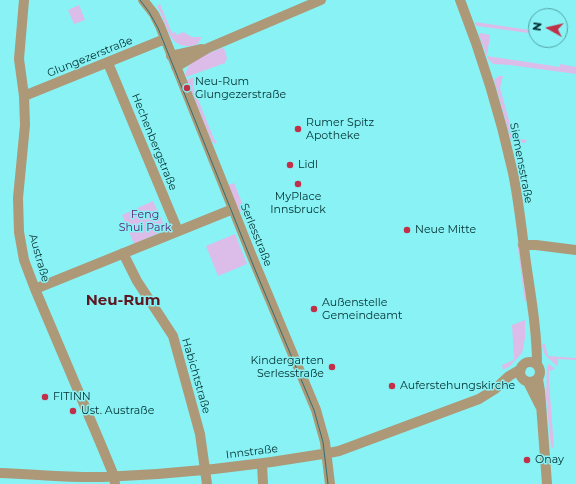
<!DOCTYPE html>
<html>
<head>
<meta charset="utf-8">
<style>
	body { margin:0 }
	#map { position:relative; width:576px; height:484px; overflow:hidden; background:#89f2f4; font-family:Montserrat,sans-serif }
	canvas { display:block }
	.north { position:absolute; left:528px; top:8px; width:40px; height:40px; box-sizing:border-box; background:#89f2f4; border:1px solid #52a4a6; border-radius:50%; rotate:278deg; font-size:11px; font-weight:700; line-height:16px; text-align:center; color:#003031 }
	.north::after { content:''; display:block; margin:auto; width:14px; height:18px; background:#c13048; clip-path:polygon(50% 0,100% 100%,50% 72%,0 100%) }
</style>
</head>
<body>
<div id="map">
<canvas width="576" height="484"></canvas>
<div class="north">N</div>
</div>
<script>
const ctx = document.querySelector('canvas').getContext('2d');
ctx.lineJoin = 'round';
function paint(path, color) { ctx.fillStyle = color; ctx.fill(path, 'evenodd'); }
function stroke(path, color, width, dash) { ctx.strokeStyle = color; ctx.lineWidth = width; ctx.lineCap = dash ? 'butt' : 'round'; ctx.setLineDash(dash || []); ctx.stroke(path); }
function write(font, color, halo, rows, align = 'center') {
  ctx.font = font + ' Montserrat,sans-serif'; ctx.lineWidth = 3; ctx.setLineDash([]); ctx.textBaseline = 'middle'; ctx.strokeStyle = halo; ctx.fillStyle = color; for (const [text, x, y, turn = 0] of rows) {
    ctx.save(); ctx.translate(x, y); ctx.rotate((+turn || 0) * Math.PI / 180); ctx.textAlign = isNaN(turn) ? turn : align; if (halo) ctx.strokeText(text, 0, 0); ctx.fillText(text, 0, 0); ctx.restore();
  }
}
paint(new Path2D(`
	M160 4 172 33 175 32 177 35 183 32 192 37H202L199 41 198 44C168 54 169 26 157 6Z
	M79 5 85 20 74 24 68 10Z
	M475 22 536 31V34L477 26 475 24Z
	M480 33 490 35 487 56 560 67V64L576 67V74L510 65 493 64 488 59 479 35Z
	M222 48H224L227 58 225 63 186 77C184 59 209 54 222 48Z
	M499 76H503L500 88 514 138 527 140 525 143 514 142 511 140 494 80Z
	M194 77 193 87 214 139 217 142 215 144 211 140 187 80Z
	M234 183 245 210 239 212 228 185Z
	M153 201 164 225 163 231 134 244 122 215Z
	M235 234 247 264 218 276 206 246Z
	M517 242H518L527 300 525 303Z
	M525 320V338L522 353 510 366 503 370 502 365 514 360 512 325Z
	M543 344H545L548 356 576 358V360L558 359 557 366 545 355 542 346Z
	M549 364 555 369 549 371V381L554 449 551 447 546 398 547 366Z`), '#dcbce8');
stroke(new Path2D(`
	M24 0 19 59 24 96 25 125 18 198 19 232 24 260 35 289 102 447 114 476 115 484
	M143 0 154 14 160 26 251 254 316 410 325 442 330 484
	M460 0C482 56 500 114 513 173 519 202 522 233 526 263 531 297 537 331 537 365
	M171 56 202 49
	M108 63 178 231
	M176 67 208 48 321 0
	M24 96 165 39
	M523 245H536L576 250
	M123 253 137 281 173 336 200 434 207 484
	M35 289 233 209
	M520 372a10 10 0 1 1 20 0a10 10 0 1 1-20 0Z
	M538 379 540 391 547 484
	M528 382 540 406
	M262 464 263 484
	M0 473C34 474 69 478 103 477 179 474 254 466 329 453L339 451 479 399 495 389 509 376 521 369`), '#ad9878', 10);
stroke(new Path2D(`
	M140 0 149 12 158 28 256 272 314 410 323 442 328 484`), '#2d7071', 1);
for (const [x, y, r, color] of [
	[187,88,4,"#c13048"],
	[298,129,4,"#c13048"],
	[290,165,4,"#c13048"],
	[298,184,4,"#c13048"],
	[407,230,4,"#c13048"],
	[314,309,4,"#c13048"],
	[332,367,4,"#c13048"],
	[392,386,4,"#c13048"],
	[45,397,4,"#c13048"],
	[73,411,4,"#c13048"],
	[527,460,4,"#c13048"]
]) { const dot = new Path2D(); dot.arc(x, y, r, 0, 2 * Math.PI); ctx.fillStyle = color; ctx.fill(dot); stroke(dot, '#89f2f4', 1.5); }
write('11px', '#003031', '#89f2f4', [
	["Glungezerstraße",90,57,-22],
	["Hechenbergstraße",154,142,68],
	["Siemensstraße",521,163,79],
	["Serlesstraße",256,235,68],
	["Austraße",39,258,74],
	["Habichtstraße",196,376,74],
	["Innstraße",252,452,-7]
]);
write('11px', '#003031', '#89f2f4', [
	["Neu-Rum",195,82],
	["Glungezerstraße",195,95],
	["Rumer Spitz",306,123],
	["Apotheke",306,136],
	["Lidl",298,165],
	["MyPlace",298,197,"center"],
	["Innsbruck",298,210,"center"],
	["Neue Mitte",415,230],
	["Außenstelle",322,303],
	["Gemeindeamt",322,316],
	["Kindergarten",324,361,"right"],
	["Serlesstraße",324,374,"right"],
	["Auferstehungskirche",400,386],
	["FITINN",53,397],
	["Ust. Austraße",81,411],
	["Onay",535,460]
], 'left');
write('11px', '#5f2174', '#89f2f4', [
	["Feng",145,215],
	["Shui Park",145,228]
]);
write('bold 15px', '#5d1821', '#89f2f4', [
	["Neu-Rum",123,301]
]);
</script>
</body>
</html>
